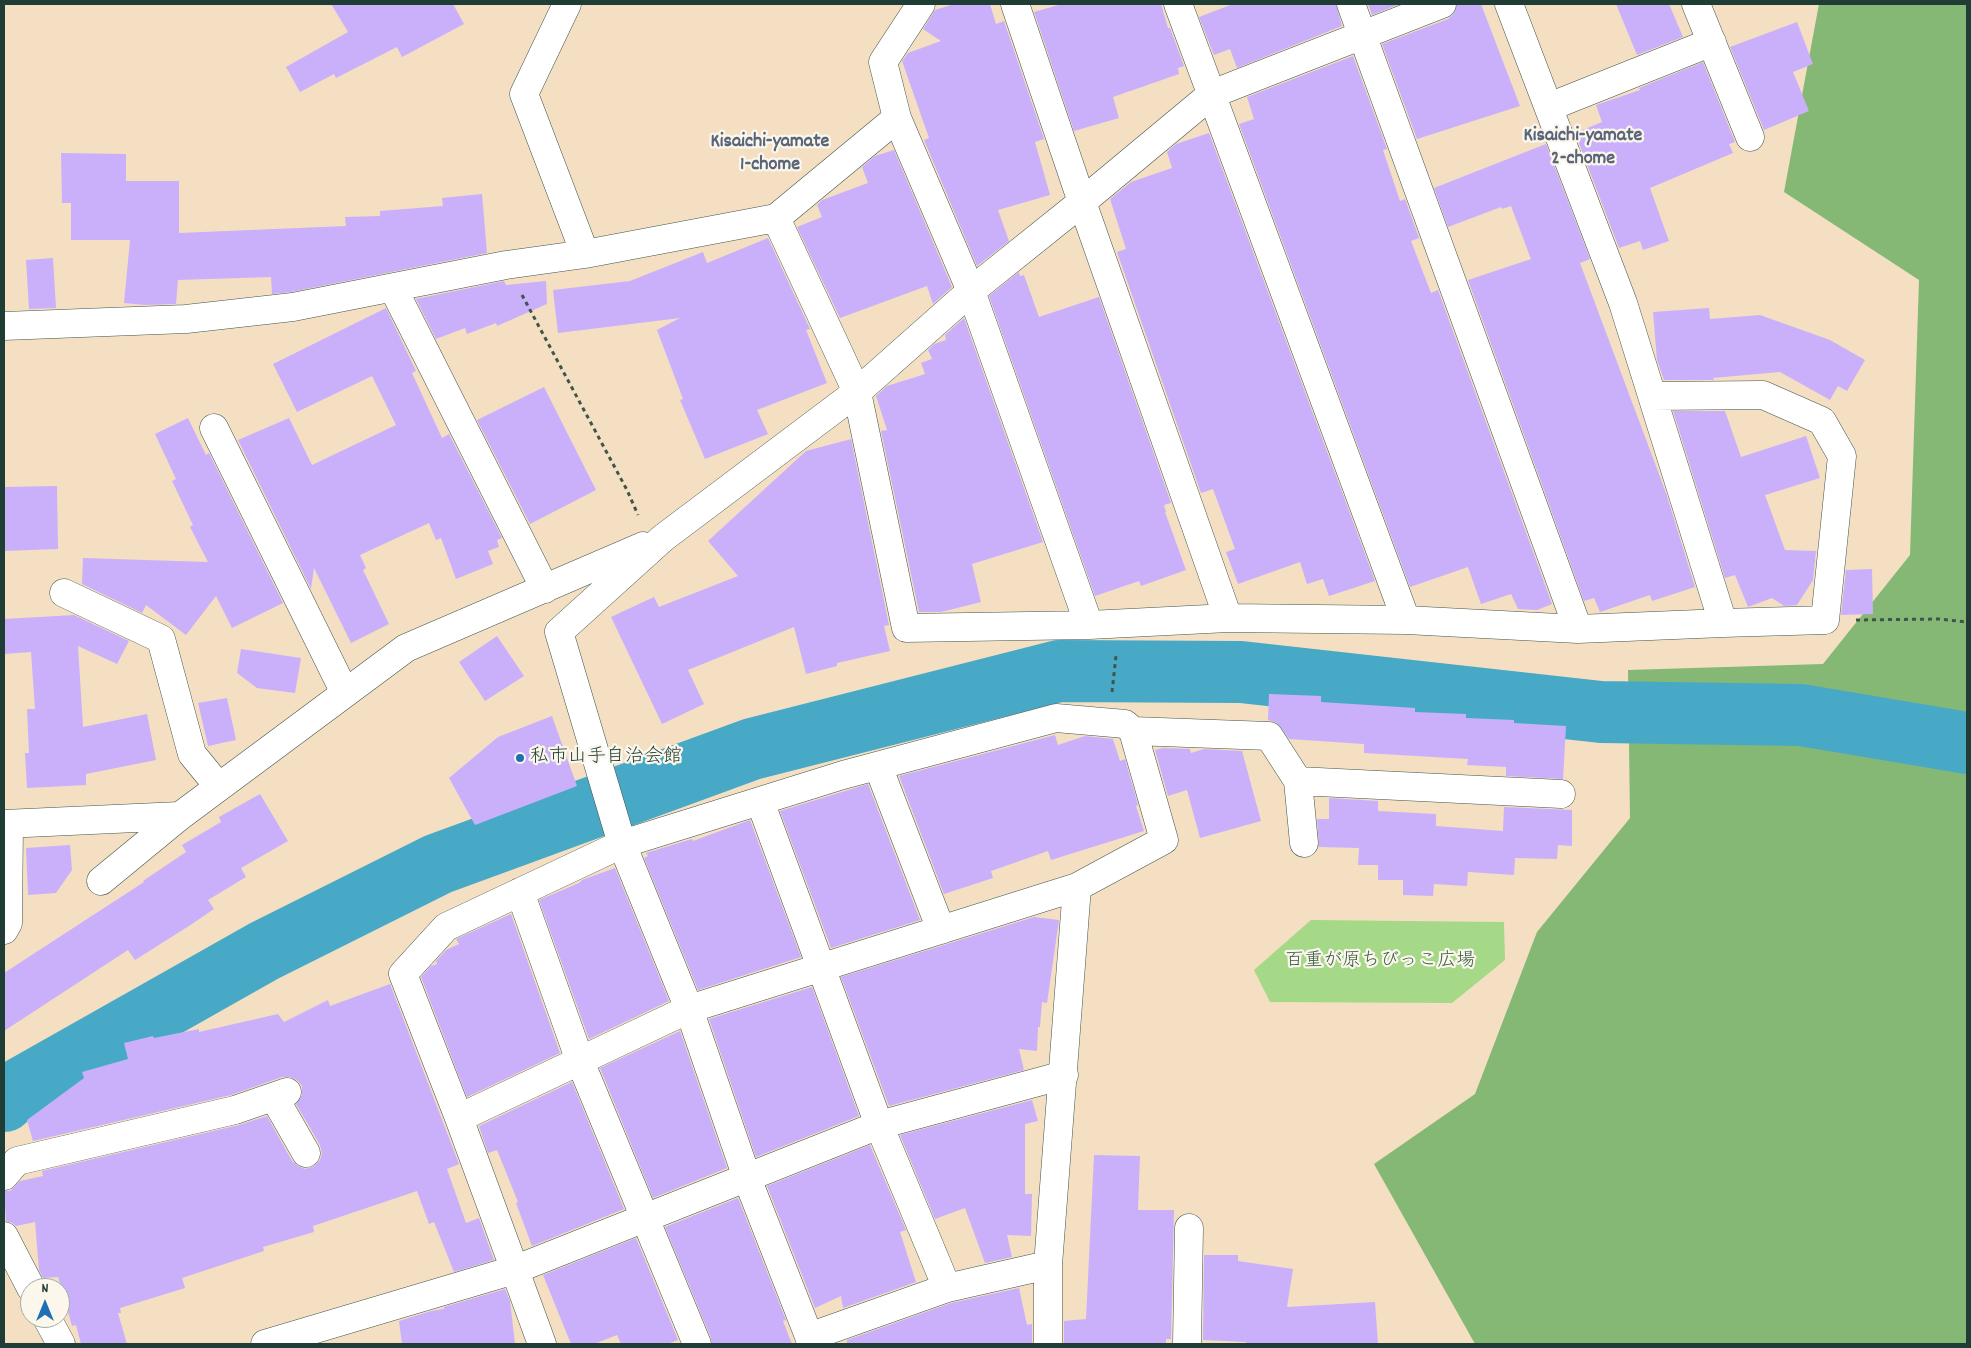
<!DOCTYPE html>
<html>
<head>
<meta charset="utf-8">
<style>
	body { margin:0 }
	#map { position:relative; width:1971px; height:1348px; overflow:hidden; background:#f4dfc3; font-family:Dekko,sans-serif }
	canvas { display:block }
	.frame { position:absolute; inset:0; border:5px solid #1f3d34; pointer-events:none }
	.north { position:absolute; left:20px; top:1278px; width:50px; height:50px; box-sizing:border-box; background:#fbf7ec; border:1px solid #a3ada2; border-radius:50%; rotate:0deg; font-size:14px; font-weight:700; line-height:20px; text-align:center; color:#1f3d34 }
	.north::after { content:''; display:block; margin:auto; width:18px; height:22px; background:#1f6fb2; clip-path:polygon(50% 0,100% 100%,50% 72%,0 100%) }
</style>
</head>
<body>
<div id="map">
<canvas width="1971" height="1348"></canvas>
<div class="frame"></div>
<div class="north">N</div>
</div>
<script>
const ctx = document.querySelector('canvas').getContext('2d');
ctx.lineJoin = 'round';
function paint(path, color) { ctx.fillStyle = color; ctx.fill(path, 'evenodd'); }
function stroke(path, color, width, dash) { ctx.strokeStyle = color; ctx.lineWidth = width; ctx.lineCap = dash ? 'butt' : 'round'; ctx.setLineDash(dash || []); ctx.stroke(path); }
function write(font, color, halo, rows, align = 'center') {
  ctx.font = font + ' Dekko,"Klee One",sans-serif'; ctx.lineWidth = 4.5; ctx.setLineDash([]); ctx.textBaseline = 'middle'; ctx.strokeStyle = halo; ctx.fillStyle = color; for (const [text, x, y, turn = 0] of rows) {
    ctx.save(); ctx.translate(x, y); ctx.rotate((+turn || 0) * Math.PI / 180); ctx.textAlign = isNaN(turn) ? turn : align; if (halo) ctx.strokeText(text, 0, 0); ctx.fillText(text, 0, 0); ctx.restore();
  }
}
paint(new Path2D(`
	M1311 920 1504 922 1505 960 1452 1003 1270 1002 1254 970Z`), '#a5d887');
paint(new Path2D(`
	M1819 4H1967V1344H1475L1374 1164 1475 1094 1537 932 1630 818 1628 670 1823 664 1910 555 1919 280 1784 192Z`), '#84b874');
stroke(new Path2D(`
	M4 1101 11 1094 264 951 438 864 752 749 1059 671 1241 672 1601 712 1801 715 1967 743`), '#48a9c7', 62);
paint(new Path2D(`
	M331 4H453L464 24 402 57 397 47 336 78 334 74 300 92 286 67 348 32Z
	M954 4H990L996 24 1004 21 1044 139 1035 142 1050 195 998 210 1009 241 977 266 924 140 929 138 902 61 908 53 941 41 923 29 935 10Z
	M1062 4H1161L1168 28H1170L1184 66 1178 68 1179 74 1113 97 1119 118 1074 131 1034 12Z
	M1233 4H1336L1342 26 1237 68 1230 49 1214 55 1199 17Z
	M1368 4H1400L1372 15Z
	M1457 4H1481L1520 106 1417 139 1382 44 1448 19 1454 13Z
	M1616 4H1669L1683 37 1637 55Z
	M1797 22 1813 64 1793 72 1809 111 1764 130 1730 47Z
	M1353 56 1387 149 1383 150 1400 201 1405 199 1419 238 1411 241 1431 293 1438 290 1552 604 1537 610 1518 609 1511 594 1481 604 1468 567 1410 587 1239 124 1254 119 1247 97Z
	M1703 62 1735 142 1729 144 1733 153 1650 188 1669 241 1643 250 1640 241 1619 248 1575 133 1602 122 1596 105 1640 90 1639 88Z
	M1209 133 1375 581 1329 596 1323 579 1307 584 1300 562 1238 584 1226 552 1235 549 1213 489 1201 493 1117 252 1126 249 1110 199 1131 182 1172 168 1167 152 1176 144Z
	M1546 144 1590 259 1580 263 1666 493 1695 587 1652 601 1650 595 1600 612 1594 598 1584 601 1468 280 1531 259 1511 206 1502 209 1501 207 1448 227 1434 188Z
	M894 150 952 287 933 304 927 286 840 318 797 227 822 217 817 205 822 200 868 183 862 167 875 156Z
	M61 153 126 154V181H179V233L346 226 345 217 380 216V211L443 206 442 198 482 194 487 253 291 292 272 294 271 277 178 280 176 304 145 305 124 303 130 240H71V203H62Z
	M768 238 810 329 806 330 827 383 757 410 768 434 705 459 680 400 683 399 657 330 680 318 558 333 553 290 630 281 703 252 707 263Z
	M53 258 56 308 29 309 26 260Z
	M1019 272 1020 276 1024 275 1039 317 1099 297 1171 503 1164 505 1166 512H1165L1186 570 1141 586 1139 581 1095 596 989 296Z
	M504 281 506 285 546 281 547 304 497 326 496 323 467 334 465 328 436 339 416 299Z
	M386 308 416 371 412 373 442 438 449 434 502 538 497 540 499 547 488 551 493 564 456 579 441 538 436 540 429 523 360 555 366 568 363 570 389 624 351 643 314 568 311 589 238 440 289 418 312 465 396 425 372 376 297 412 273 364Z
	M1709 308 1710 319 1760 315 1830 340 1865 360 1847 391 1838 386 1830 400 1780 372 1713 378 1714 380H1664L1657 360 1653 312Z
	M964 318 1043 542 972 564 981 602 941 612H919L881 431 887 430 876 396 887 386 925 374 921 363 932 359 928 350 934 344 946 340 945 335Z
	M544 387 596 490 530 524 477 420Z
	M1673 411H1725L1741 457 1806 436 1820 478 1765 495 1785 550 1816 551 1813 580 1797 605 1784 606 1772 598 1748 607 1735 575 1725 578Z
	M188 418 206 455 209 453 283 603 232 628 216 596 186 635 146 605 142 613 82 584 83 558 208 562 190 527 193 525 172 481 176 479 155 434Z
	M851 439 889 625 884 626 890 651 837 663V666L806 674 794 627 688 670 704 704 662 724 611 617 654 597 659 607 738 576 708 541 806 451Z
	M57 486 58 549 4 551V487Z
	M1872 569 1873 614 1841 615 1846 570Z
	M74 615 129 641 117 664 78 646 83 727 147 714 156 760 86 774V785L27 788 25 753H29L27 709H35L31 652 4 654V619Z
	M497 636 524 676 485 701 459 662Z
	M241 649 301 658 295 693 257 688 237 673Z
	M1269 694 1321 696V702L1415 708V712L1466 714V718L1514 720V723L1566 726 1563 779 1506 776V767L1467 765 1468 759 1364 753V744L1289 739 1277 723 1268 720Z
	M227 698 236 740 208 746 198 703Z
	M552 716 577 786 475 825 449 778 498 737Z
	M1055 735 1058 745 1085 736 1113 739 1120 761 1125 759 1138 805 1136 806 1144 831 1051 860 1048 851 991 871 993 878 944 894 899 776Z
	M1163 748 1190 749 1191 753 1204 749 1242 751 1261 821 1200 838 1187 790 1168 796 1155 750Z
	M868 784 920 920 831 948 780 811Z
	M260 794 288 841 241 868 246 877 208 900 214 909 192 924 135 960 128 950 4 1031V973L144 882 143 881 186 852 182 845 221 822 219 817Z
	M1329 798 1378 801V811L1436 814V826L1503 831 1504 807 1572 810V846L1558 845 1557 859 1515 858 1514 875 1468 872 1467 886 1434 884 1433 896 1403 895V880H1378V865H1358L1359 848 1319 847 1317 819H1329Z
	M750 820 801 957 698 990 644 858 648 856 646 853 692 839 693 841Z
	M70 845 72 870 56 893 28 895 26 848Z
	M615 868 669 1001 589 1039 539 900 579 883 582 880Z
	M511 914 560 1053 467 1097 421 977 431 966 437 964 436 961 446 950 459 944 456 939Z
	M1034 917 1059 920 1047 1003 1042 1002 1040 1027H1038L1037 1051 1019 1049 1024 1070 889 1106 841 977Z
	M390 984 459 1164 447 1169 466 1223 479 1218 494 1260 454 1272 434 1222 429 1224 417 1191 313 1226 314 1232 263 1247 264 1251 182 1278 185 1288 120 1308 121 1313H118L127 1344H81L76 1325 72 1326 58 1277 43 1278 39 1270 35 1222 16 1226 12 1223 6 1221 4 1191H10L20 1181 43 1176 42 1171 239 1125 267 1116 292 1161 298 1166 305 1169 314 1166 320 1160 322 1153 320 1145 296 1104 302 1095V1086L297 1080 289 1077H282L231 1095 33 1141 27 1120 84 1078 82 1072 128 1059 124 1043 153 1036 154 1038 199 1029V1032L278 1014 284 1022 328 1000 330 1006Z
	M812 987 859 1116 756 1157 709 1019Z
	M680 1031 727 1168 653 1198 600 1068Z
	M572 1082 624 1209 532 1246 516 1203 518 1202 497 1150 488 1153 479 1126Z
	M1032 1100 1038 1121 1025 1124V1194H1032L1031 1236 1007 1235 1012 1257 985 1263 965 1208 935 1219 900 1135Z
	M870 1145 906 1230 900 1232 916 1282 843 1308 841 1296 815 1308 767 1186Z
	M1094 1155 1140 1156 1138 1210H1174L1171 1339H1166V1344H1064V1321L1086 1319Z
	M738 1198 786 1320 783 1321 792 1344H712L711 1338 665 1227Z
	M636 1238 678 1340 667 1344H621L617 1335 594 1344H571L543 1275Z
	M1204 1255H1238V1261L1293 1269 1287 1307 1375 1302 1378 1344H1246V1342L1203 1340Z
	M1019 1288 1027 1325 1032 1324V1344H847V1340L951 1303Z
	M505 1289 510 1301 515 1344H402L399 1321 431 1311 444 1309V1307Z`), '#cab0fb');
const minor = new Path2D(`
	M567 4 524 94 585 254
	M1015 4 1082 202 1228 618
	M1178 4 1406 620
	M1351 4 1578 629
	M1442 4 1212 94 1082 202 971 291 857 392 906 628 1089 625 1228 618 1406 620 1578 629 1723 623 1623 303 1509 4
	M1696 4 1750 137
	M1549 107 1712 42
	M897 118 971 291 1089 625
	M776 218 857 392 663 538 559 632 622 844 689 1009 747 1178 812 1344
	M393 288 545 589
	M4 326 186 319 293 307 506 265 585 254 776 218 897 118 883 62 921 4
	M1653 396 1763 395 1822 421 1842 456 1825 620 1723 623
	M214 428 345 693
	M64 593 161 639 192 754 219 787 180 816 101 881
	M878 766 941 930
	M1298 781 1304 843
	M219 787 406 648 643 546
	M760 801 879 1125 947 1288
	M4 824 180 816
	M1077 887 1164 840 1133 731 1269 736 1298 781 1561 794
	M520 892 580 1061 697 1344
	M4 930 8 923 9 824
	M274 1097 306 1153
	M459 1118 689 1009 1077 887 1048 1265V1344
	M4 1176 17 1161 235 1110 287 1092
	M4 1236 31 1288
	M47 1318 61 1344
	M809 1337 947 1288 1048 1265
	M265 1344 514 1270 879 1125 1064 1075
	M542 1344 459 1118 403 974 446 927 622 844 843 775 1056 718 1125 724 1133 731
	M1187 1344 1189 1228`);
stroke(minor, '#3f5549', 29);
stroke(new Path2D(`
	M522 295 627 490 638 515
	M1856 620 1939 619 1967 622
	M1112 692 1116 656`), '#3f5549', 3, [4, 4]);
stroke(minor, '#fff', 28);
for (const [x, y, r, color] of [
	[520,758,5,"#1f6fb2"]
]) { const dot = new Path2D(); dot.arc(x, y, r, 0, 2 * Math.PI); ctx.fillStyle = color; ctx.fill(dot); stroke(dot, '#fbf7ec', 2); }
write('19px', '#1f3d34', '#fbf7ec', [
	["私市山手自治会館",530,758]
], 'left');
write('19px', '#3a5c45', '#fbf7ec', [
	["百重が原ちびっこ広場",1380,962]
]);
write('bold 20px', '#5b657a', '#fbf7ec', [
	["Kisaichi-yamate",1583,137],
	["2-chome",1583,160],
	["Kisaichi-yamate",770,143],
	["1-chome",770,166]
]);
</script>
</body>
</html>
